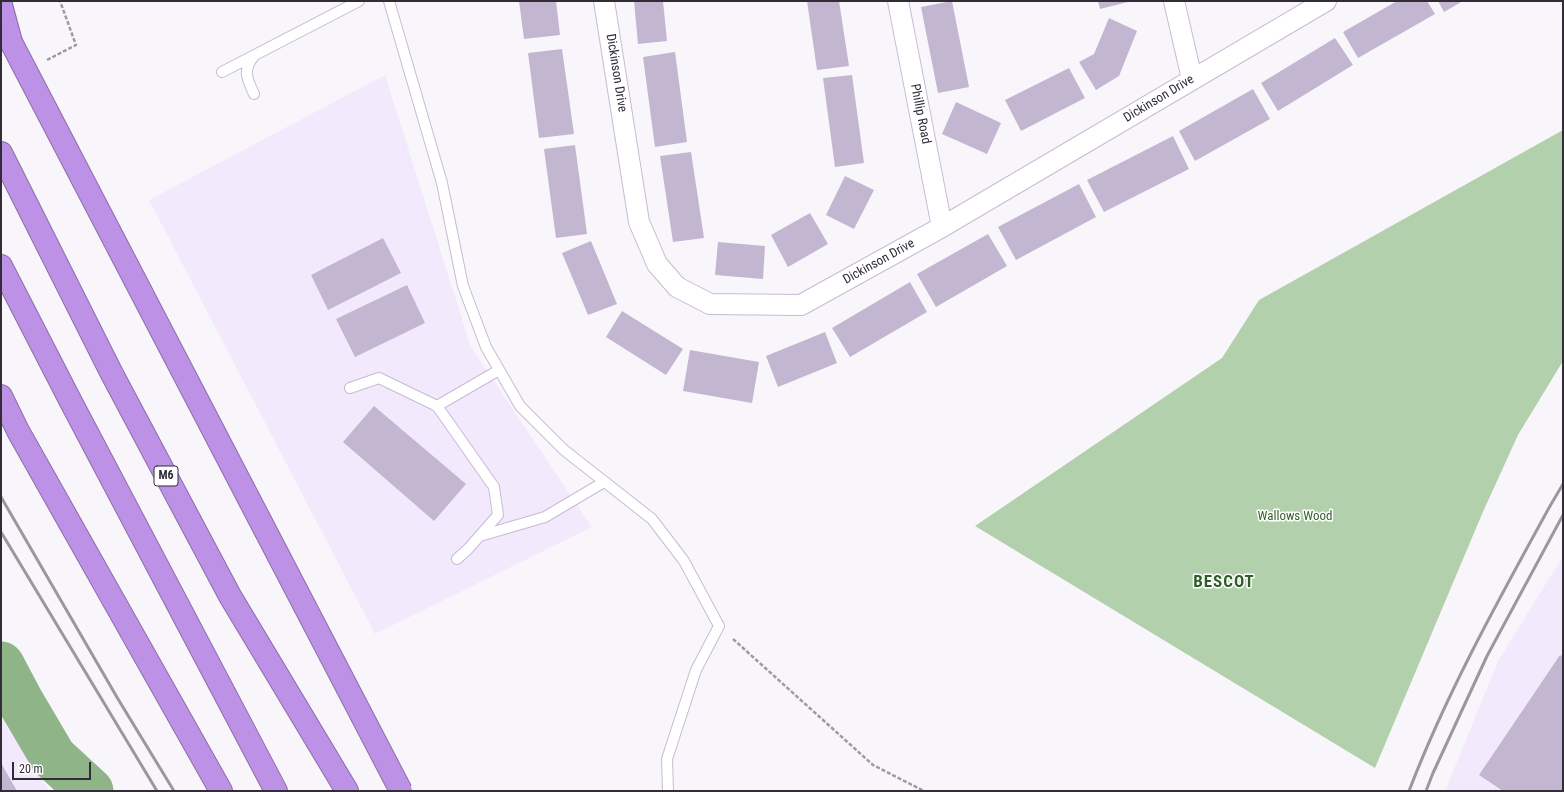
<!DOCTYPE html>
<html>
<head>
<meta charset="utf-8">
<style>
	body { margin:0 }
	#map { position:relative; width:1564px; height:792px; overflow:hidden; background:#f9f6fb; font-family:"Roboto Condensed",sans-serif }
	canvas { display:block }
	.frame { position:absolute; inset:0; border:2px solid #312c36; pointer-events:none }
	.scale { position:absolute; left:12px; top:762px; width:79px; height:18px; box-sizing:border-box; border:2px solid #312c36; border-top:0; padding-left:5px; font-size:12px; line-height:14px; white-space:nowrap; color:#312c36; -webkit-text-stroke:3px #fff; paint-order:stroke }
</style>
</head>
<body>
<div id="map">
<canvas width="1564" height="792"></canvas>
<div class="frame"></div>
<div class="scale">20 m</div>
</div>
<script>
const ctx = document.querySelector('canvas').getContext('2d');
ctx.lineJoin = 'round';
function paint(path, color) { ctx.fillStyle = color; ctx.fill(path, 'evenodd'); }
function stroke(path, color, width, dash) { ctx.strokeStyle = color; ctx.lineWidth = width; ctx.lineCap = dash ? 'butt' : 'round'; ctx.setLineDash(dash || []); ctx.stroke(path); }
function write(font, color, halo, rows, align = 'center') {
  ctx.font = font + ' "Roboto Condensed",sans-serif'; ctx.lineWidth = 3; ctx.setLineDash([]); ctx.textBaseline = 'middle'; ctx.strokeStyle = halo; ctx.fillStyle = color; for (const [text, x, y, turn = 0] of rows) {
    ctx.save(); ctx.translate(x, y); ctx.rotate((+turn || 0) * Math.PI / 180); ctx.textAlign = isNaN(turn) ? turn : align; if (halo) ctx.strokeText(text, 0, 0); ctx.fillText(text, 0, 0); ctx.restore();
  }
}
paint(new Path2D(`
	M385 75 471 347 592 527 375 634 149 200Z
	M1563 556V791H1445L1498 661Z
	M1 711 49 791H1Z`), '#f3e9fd');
paint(new Path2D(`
	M1563 130V361L1518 435 1482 514 1375 768 975 526 1222 358 1259 300Z`), '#b2d0ac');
stroke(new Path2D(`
	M1 665 20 701 53 757 90 791`), '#8fb488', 47);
paint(new Path2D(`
	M519 1H556L560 35 524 39Z
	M634 1H663L667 41 638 44Z
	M807 1H839L849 66 817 70Z
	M952 1 969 87 938 93 921 7Z
	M1098 1H1128V2L1100 9Z
	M1397 1H1427L1435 14 1358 58 1343 32Z
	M1438 1H1463L1444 12Z
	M1109 18 1137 31 1119 76 1096 90 1079 62 1094 54Z
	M1335 38 1353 65 1278 111 1261 83Z
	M562 49 574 134 539 138 528 53Z
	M675 52 687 142 655 147 643 57Z
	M1069 68 1085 98 1021 131 1005 100Z
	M852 75 864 163 835 167 823 78Z
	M1253 89 1270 119 1195 161 1179 131Z
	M956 102 1001 123 987 154 942 134Z
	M1173 136 1189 169 1104 212 1087 180Z
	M575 145 587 234 556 238 544 149Z
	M691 152 704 238 673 242 660 156Z
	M845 176 874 190 854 229 826 215Z
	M1079 184 1096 217 1016 260 998 227Z
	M810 213 828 244 788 267 771 235Z
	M988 234 1007 266 936 307 917 274Z
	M383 238 401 273 328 310 311 275Z
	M591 241 617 304 588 315 562 253Z
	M718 242 765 246 763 279 715 275Z
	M910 282 927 312 850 357 832 328Z
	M407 285 425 323 355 357 336 319Z
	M622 311 683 349 666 375 606 337Z
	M825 332 837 363 778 387 766 356Z
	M690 350 759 362 752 403 683 391Z
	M374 406 466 484 434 521 343 442Z
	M1560 655 1563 657V791H1503L1479 775Z
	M1 763 17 791H1Z`), '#c3b6d0');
const lane = new Path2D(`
	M389 1 442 183 463 286 486 347 520 406 564 450 652 519 684 561 719 626 696 670 667 759 668 791
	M254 56C242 71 247 78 254 94
	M222 72 359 1
	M350 388 379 378 437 406
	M480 536 545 517 604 482
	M457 559 468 549 498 515 494 487 437 406 499 370`);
const street = new Path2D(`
	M604 1 639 222 657 264 677 287 710 304 801 305 942 227 1326 1
	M898 1 942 227
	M1174 1 1192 79`);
const highway = new Path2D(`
	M1 5 11 42
	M1 153 112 374 230 596 347 791
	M1 266 71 402 276 791
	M1 396 18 431 221 791`);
stroke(lane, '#c7bbd4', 12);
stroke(street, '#c7bbd4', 22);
stroke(highway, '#8c6ea8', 24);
stroke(new Path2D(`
	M47 60 76 45 60 1
	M733 639 873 765 924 791`), '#9e9aa1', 2.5, [4, 2]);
stroke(lane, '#fff', 10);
stroke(street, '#fff', 20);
stroke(highway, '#bd91e5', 22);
stroke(new Path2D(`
	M1 497 118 699 174 791
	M1 532 157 791
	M1409 791C1447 692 1499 599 1550 506L1563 484
	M1426 791 1433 773 1487 656 1563 515`), '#9b979e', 3);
const highwayBridge = new Path2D(`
	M11 42 401 791`);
stroke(highwayBridge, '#8c6ea8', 24, []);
stroke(highwayBridge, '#bd91e5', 22);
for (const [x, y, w] of [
	[166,476,24]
]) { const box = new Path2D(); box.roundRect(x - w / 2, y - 10, w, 20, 3); ctx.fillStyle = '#fff'; ctx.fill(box); stroke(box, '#312c36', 1); }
write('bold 12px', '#312c36', null, [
	["M6",166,476]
]);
write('13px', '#312c36', '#fff', [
	["Dickinson Drive",616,73,81],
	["Dickinson Drive",1159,99,-31],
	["Phillip Road",920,114,79],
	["Dickinson Drive",879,262,-29]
]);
write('13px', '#326228', '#fff', [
	["Wallows Wood",1295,517]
]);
ctx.letterSpacing = '1px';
write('bold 17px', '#2f5e26', '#fff', [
	["BESCOT",1224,583]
]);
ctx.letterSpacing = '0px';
</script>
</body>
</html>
